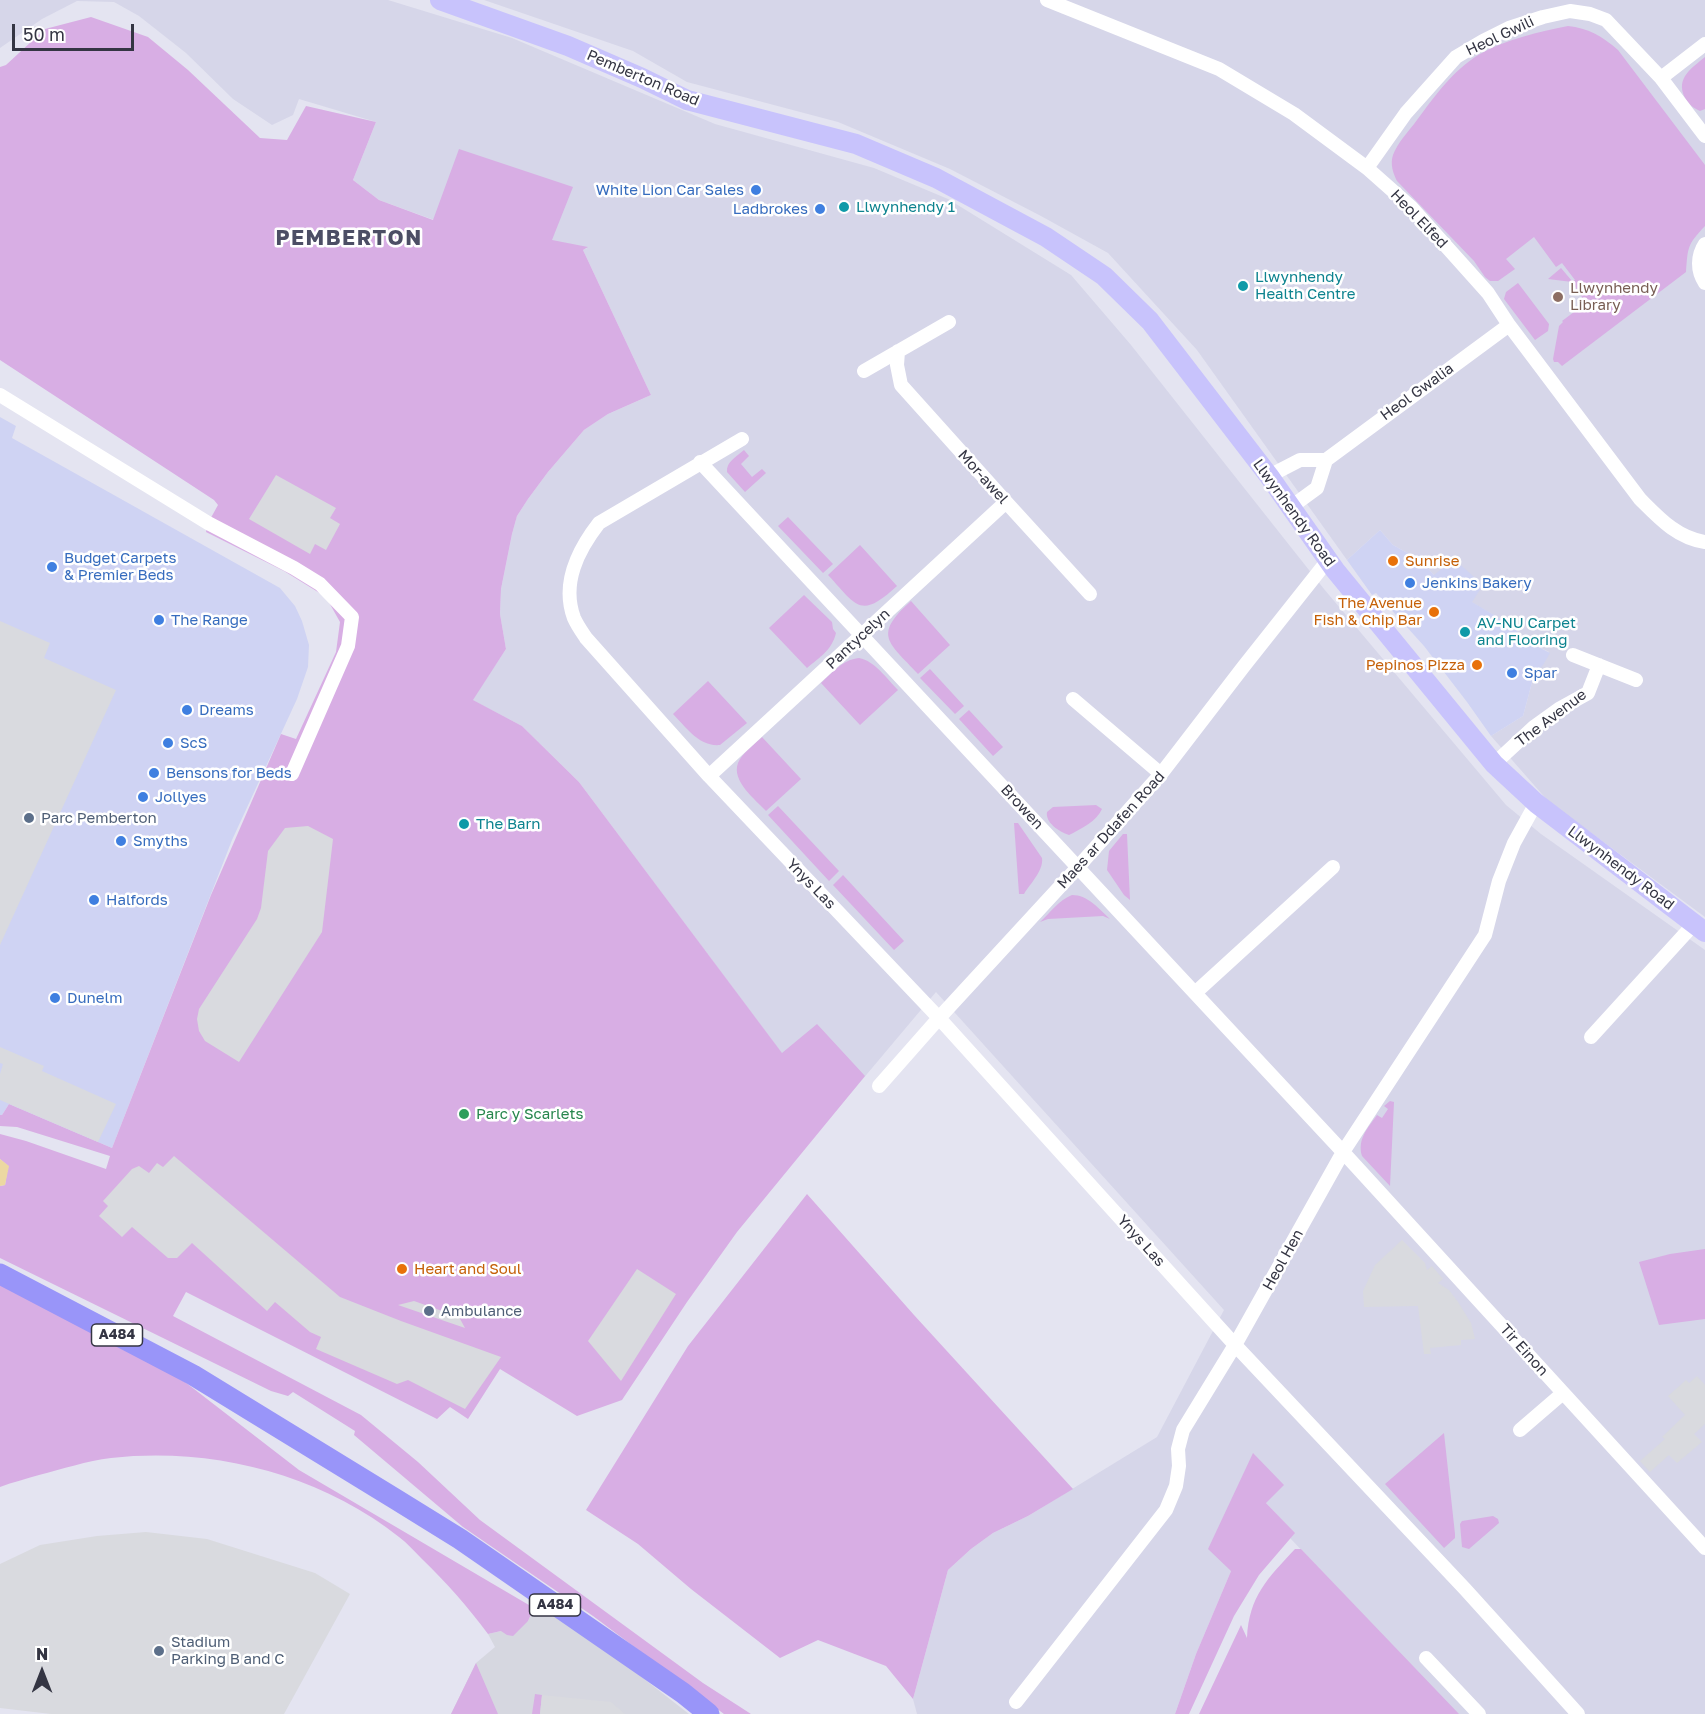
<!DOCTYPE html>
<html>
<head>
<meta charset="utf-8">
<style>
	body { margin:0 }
	#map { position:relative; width:1705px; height:1714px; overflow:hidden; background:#e4e4f1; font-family:"Golos Text",sans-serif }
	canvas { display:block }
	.north { position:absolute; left:12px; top:1642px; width:60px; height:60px; -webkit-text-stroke:4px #fff; paint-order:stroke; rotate:0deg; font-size:16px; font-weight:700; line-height:24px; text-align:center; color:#343543 }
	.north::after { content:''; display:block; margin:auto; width:21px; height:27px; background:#343543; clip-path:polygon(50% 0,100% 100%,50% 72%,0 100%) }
	.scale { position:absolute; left:12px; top:24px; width:122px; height:27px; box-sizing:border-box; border:3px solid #343543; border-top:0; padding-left:8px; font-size:18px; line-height:21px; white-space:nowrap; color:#343543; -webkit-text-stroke:4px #fff; paint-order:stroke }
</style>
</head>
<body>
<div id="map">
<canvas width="1705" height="1714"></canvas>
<div class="north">N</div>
<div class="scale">50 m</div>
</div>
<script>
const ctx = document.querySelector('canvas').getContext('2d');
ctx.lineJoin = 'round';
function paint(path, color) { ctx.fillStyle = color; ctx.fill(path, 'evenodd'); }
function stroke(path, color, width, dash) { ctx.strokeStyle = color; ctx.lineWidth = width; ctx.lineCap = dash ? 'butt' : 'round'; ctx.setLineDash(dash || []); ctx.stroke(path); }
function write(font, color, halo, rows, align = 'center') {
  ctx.font = font + ' "Golos Text",sans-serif'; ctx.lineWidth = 5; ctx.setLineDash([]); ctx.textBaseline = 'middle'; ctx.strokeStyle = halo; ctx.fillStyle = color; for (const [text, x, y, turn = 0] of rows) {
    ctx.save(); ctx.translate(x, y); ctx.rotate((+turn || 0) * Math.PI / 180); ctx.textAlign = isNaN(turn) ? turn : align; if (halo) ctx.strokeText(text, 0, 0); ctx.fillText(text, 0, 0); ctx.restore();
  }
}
paint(new Path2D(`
	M0 0H388L512 38 715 124 874 168 948 199 1071 275 1131 345 1324 589 1506 805 1541 834 1705 950V1714H1457L1290 1538 1294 1533 1266 1503 1254 1454 1231 1571 1196 1654 1175 1714H917L913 1699 948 1570 971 1549 993 1533 1028 1516 1157 1437 1224 1310 936 992 830 1118 579 782 522 726 472 700 506 649 500 614 501 589 512 534 517 516 528 499 548 472 584 430 608 414 651 395 583 250 587 248 434 220 379 200 353 180 376 122 299 99 293 115 272 125 233 99 186 53 139 16 114 2 77 1 42 19 0 48Z
	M484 0H1705V917L1548 801 1491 736 1523 716 1534 675 1549 652 1531 643 1506 622 1471 602 1434 575 1420 560 1393 545 1380 530 1347 560 1197 350 1108 253 1041 216 950 169 838 122 687 82 633 51Z`), '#d6d6e9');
paint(new Path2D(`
	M0 417 16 426 12 438 280 588 295 606 302 621 309 645 308 667 297 699 232 840 112 1148 9 1104 2 1115H0Z
	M1380 530 1393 545 1420 560 1434 575 1454 559 1483 585 1472 602 1506 622 1531 643 1550 653 1543 665 1534 675 1523 716 1491 736 1467 702 1424 646 1376 593 1372 595 1347 560Z`), '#cfd3f3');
paint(new Path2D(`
	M534 1608 549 1610 607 1650 689 1714H451L476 1663 495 1647 488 1634 501 1631 528 1621Z`), '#d6d7e0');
paint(new Path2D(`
	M91 17 148 37 188 70 260 138 287 140 306 106 376 122 353 180 379 200 433 220 459 149 573 187 552 240 588 247 583 250 651 395 608 414 584 430 548 472 528 499 517 516 512 534 501 589 500 614 506 649 473 700 522 726 579 782 782 1053 817 1024 865 1076 737 1232 687 1302 622 1400 577 1416 500 1369 468 1419 450 1407 437 1419 186 1292 173 1316 361 1415 418 1462 480 1520 703 1683 751 1714H724L593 1616 463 1527 354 1435 355 1431 293 1392 288 1396 271 1391 0 1258V1186L5 1185 8 1166 0 1159V1134L26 1141 106 1169 110 1156 17 1127 0 1126V1115H2L9 1104 112 1148 211 895 281 734 296 739 336 652 340 622 326 597 284 571 206 532 208 523 218 505 214 500 0 360V67L6 65 45 29Z
	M1568 26C1588 28 1602 36 1618 50L1705 165V226C1687 245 1688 247 1686 272L1562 366 1558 362H1554L1553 359 1559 326 1563 322 1562 321 1586 303 1572 282 1548 279 1561 268 1572 281 1575 280 1562 263 1556 267 1534 237 1506 259 1515 269 1498 281H1490L1485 277 1474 261 1397 181C1393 173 1390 164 1393 155 1398 142 1409 131 1417 120 1435 96 1453 70 1480 54 1506 39 1539 32 1568 26Z
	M1705 57V109L1700 111C1693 108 1689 104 1685 98 1675 78 1692 68 1705 57Z
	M1518 283 1549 324 1548 331 1535 340 1504 299 1506 292Z
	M744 450 749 456 741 464 752 477 762 469 766 473 745 492 727 472C726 462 736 457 744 450Z
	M788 517 833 564 823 573 778 526Z
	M860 545 897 586C860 620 857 606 828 575Z
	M804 595 832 622 833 629 836 633C832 650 820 657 807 668L769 628Z
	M911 601 950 645 918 674C889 642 872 636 911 601Z
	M859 658C875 661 887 679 898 690L860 725 821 683C833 672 842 660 859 658Z
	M930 669 964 706 955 714 920 678Z
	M708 681 747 723 720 745C699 747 686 727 673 714Z
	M969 710 1003 747 993 756 959 719Z
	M762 737 801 779 766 811C756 800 731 781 738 763 742 753 755 744 762 737Z
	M1096 805 1102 809C1097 821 1081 829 1069 835 1059 832 1045 822 1047 812L1053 807Z
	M778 806 839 871 829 881 768 815Z
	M1014 823H1018L1042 858C1044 870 1030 884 1024 894H1019Z
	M1123 834H1127L1130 900 1124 895 1107 870 1109 851Z
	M843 875 904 941 894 950 833 885Z
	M1072 895C1088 895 1099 909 1110 919L1103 916 1048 919 1040 922C1050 913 1059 900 1072 895Z
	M1390 1101 1394 1102 1390 1186 1362 1156C1357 1139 1368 1128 1377 1115L1382 1118 1388 1109 1384 1106Z
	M807 1194 914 1315 1073 1489 1028 1516 993 1533 971 1549 948 1570 913 1699 886 1666 818 1640 780 1658 691 1589 638 1544 586 1510 688 1346Z
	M1705 1249V1319L1659 1325 1639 1262 1670 1254Z
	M0 1282 185 1382 299 1470 534 1608 528 1621 513 1636 507 1635 501 1631 488 1634C468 1607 446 1582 422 1559 414 1551 407 1543 399 1537 318 1473 211 1447 111 1458 87 1461 62 1469 39 1475 26 1479 13 1482 0 1487Z
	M1444 1433 1455 1534V1538L1444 1548 1385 1484Z
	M1253 1453 1284 1485 1266 1503 1295 1533 1259 1575 1234 1616 1189 1714H1175L1196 1654 1231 1571 1208 1549Z
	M1493 1516 1498 1519 1499 1523 1469 1549 1462 1547 1460 1524 1462 1521Z
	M1295 1549H1301L1459 1714H1199L1241 1625 1247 1638C1249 1596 1268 1578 1295 1549Z
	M476 1663 498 1714H451Z
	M535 1694 542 1695 540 1714H532Z`), '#d8aee4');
paint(new Path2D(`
	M276 475 336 508 330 518 340 524 326 550 315 544 310 554 249 519Z
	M0 621 50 643 44 658 116 690 0 945Z
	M308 826 333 839 322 932 239 1062 205 1041 199 1031 197 1019 199 1009 257 919 261 908 268 851 285 828Z
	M0 1047 44 1066 42 1071 116 1104 98 1142 0 1100V1074L3 1064 0 1063Z
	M174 1156 340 1297 401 1321 501 1357 465 1409 408 1380 397 1384 316 1349 321 1337 310 1332 275 1302 267 1311 192 1243 177 1258H168L132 1227 122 1237 99 1216 108 1206 103 1201 132 1169 139 1166 149 1173 157 1163 163 1167Z
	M1402 1240 1425 1263 1427 1270 1432 1266 1443 1279 1438 1283 1449 1290 1458 1302 1471 1323 1475 1339 1461 1340V1345L1430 1348 1431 1354H1424L1418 1306 1364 1307 1363 1291 1375 1265Z
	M637 1269 676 1294 621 1381 588 1341Z
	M414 1301 459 1317 465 1328 398 1305Z
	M1697 1376 1705 1385V1424L1694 1434 1702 1442 1677 1463 1669 1455 1650 1472 1640 1461 1665 1439 1662 1437 1685 1415 1668 1396 1686 1380 1689 1383Z
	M146 1532 207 1539 315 1573 350 1594 284 1714H51L0 1708V1564L40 1545 97 1536Z
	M542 1695 611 1702 625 1714H540Z`), '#d9dadf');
paint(new Path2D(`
	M0 1159 9 1166 5 1185 0 1186Z`), '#ecd8a2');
stroke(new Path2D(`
	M1047 0 1219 69 1294 114 1367 168 1411 207 1488 293 1509 325 1640 499C1659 518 1677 538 1705 542
	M1661 78 1705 44
	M1367 168 1406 113 1456 57 1483 41 1509 28 1543 17 1570 11 1590 14 1606 20 1661 78 1705 136
	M1705 244C1697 256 1697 271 1705 283
	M898 351 897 365 901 385 1006 502 1090 594
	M864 371 949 322
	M0 395 208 523 294 568 320 584 352 617 348 646 292 774
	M742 439 599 523C578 550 561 583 574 618 577 625 582 632 586 638L709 776 939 1018 1235 1345 1465 1589 1578 1714
	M700 462 1343 1152 1705 1548
	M1269 476 1300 460H1326L1509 325
	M1291 507 1317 488 1326 460
	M1573 655 1636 680
	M1073 699 1161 774
	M1494 764 1534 727 1559 709 1588 693 1599 665
	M709 776 1006 502
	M1195 993 1333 867
	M1591 1037 1694 924
	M879 1086 939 1018 1078 867 1161 774 1244 666 1328 560
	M1520 1430 1563 1393
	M1426 1658 1479 1714
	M1016 1702 1166 1510 1176 1486 1179 1466 1178 1449 1183 1430 1235 1345 1343 1152 1485 935 1499 881 1514 843 1536 803`), '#fff', 14);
stroke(new Path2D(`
	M440 0 568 46 642 78 687 100 856 144 936 178 1046 237 1104 276 1150 321 1269 476 1335 570 1494 764 1536 803 1705 932`), '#c8c3fc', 20);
stroke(new Path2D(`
	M0 1274 193 1375 397 1500 460 1539 683 1693 709 1714`), '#9995f9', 21);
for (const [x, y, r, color] of [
	[756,190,6,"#3f7fe0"],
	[844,207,6,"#0f9aa8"],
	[820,209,6,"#3f7fe0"],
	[1243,286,6,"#0f9aa8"],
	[1558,297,6,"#8d6e63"],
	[1393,561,6,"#e8710a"],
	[52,567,6,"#3f7fe0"],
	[1410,583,6,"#3f7fe0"],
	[1434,612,6,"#e8710a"],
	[159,620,6,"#3f7fe0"],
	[1465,632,6,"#0f9aa8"],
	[1477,665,6,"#e8710a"],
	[1512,673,6,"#3f7fe0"],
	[187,710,6,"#3f7fe0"],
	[168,743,6,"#3f7fe0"],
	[154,773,6,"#3f7fe0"],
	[143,797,6,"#3f7fe0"],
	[29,818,6,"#5c6f8a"],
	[464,824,6,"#0f9aa8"],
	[121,841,6,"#3f7fe0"],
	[94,900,6,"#3f7fe0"],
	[55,998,6,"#3f7fe0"],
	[464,1114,6,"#2e9e5b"],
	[402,1269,6,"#e8710a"],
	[429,1311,6,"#5c6f8a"],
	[159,1651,6,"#5c6f8a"]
]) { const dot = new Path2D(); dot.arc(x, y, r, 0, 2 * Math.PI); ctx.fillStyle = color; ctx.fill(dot); stroke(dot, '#fff', 2); }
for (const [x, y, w] of [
	[117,1335,51],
	[555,1605,51]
]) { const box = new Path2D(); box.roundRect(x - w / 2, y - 11, w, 22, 4.5); ctx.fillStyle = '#fff'; ctx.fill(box); stroke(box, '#343543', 1.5); }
write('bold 14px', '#343543', null, [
	["A484",117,1335],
	["A484",555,1605]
]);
write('15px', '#343543', '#fff', [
	["Heol Gwili",1500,36,-25],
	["Pemberton Road",643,78,23],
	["Heol Elfed",1419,219,46],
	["Heol Gwalia",1417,392,-36],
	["Mor-awel",983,477,48],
	["Llwynhendy Road",1294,513,54],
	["Pantycelyn",858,639,-43],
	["The Avenue",1551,718,-37],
	["Browen",1022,807,47],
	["Maes ar Ddafen Road",1111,830,-48],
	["Llwynhendy Road",1621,868,37],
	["Ynys Las",811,884,46],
	["Ynys Las",1141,1241,48],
	["Heol Hen",1283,1260,-61],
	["Tir Einon",1524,1350,48]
]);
write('15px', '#366cbe', '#fff', [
	["White Lion Car Sales",744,190,"right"],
	["Ladbrokes",808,209,"right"],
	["Budget Carpets",64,558],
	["& Premier Beds",64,575],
	["Jenkins Bakery",1422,583],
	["The Range",171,620],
	["Spar",1524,673],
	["Dreams",199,710],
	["ScS",180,743],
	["Bensons for Beds",166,773],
	["Jollyes",155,797],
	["Smyths",133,841],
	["Halfords",106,900],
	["Dunelm",67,998]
], 'left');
write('15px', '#0d838f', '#fff', [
	["Llwynhendy 1",856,207],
	["Llwynhendy",1255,277],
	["Health Centre",1255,294],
	["AV-NU Carpet",1477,623],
	["and Flooring",1477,640],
	["The Barn",476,824]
], 'left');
write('15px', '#785e54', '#fff', [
	["Llwynhendy",1570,288],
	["Library",1570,305]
], 'left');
write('15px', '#c56008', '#fff', [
	["Sunrise",1405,561],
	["The Avenue",1422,603,"right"],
	["Fish & Chip Bar",1422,620,"right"],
	["Pepinos Pizza",1465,665,"right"],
	["Heart and Soul",414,1269]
], 'left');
write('15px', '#4e5e75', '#fff', [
	["Parc Pemberton",41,818],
	["Ambulance",441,1311],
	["Stadium",171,1642],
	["Parking B and C",171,1659]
], 'left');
write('15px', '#27864d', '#fff', [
	["Parc y Scarlets",476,1114]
], 'left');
ctx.letterSpacing = '1.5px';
write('bold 21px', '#4c4e65', '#fff', [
	["PEMBERTON",349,238]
]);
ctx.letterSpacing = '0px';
</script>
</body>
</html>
